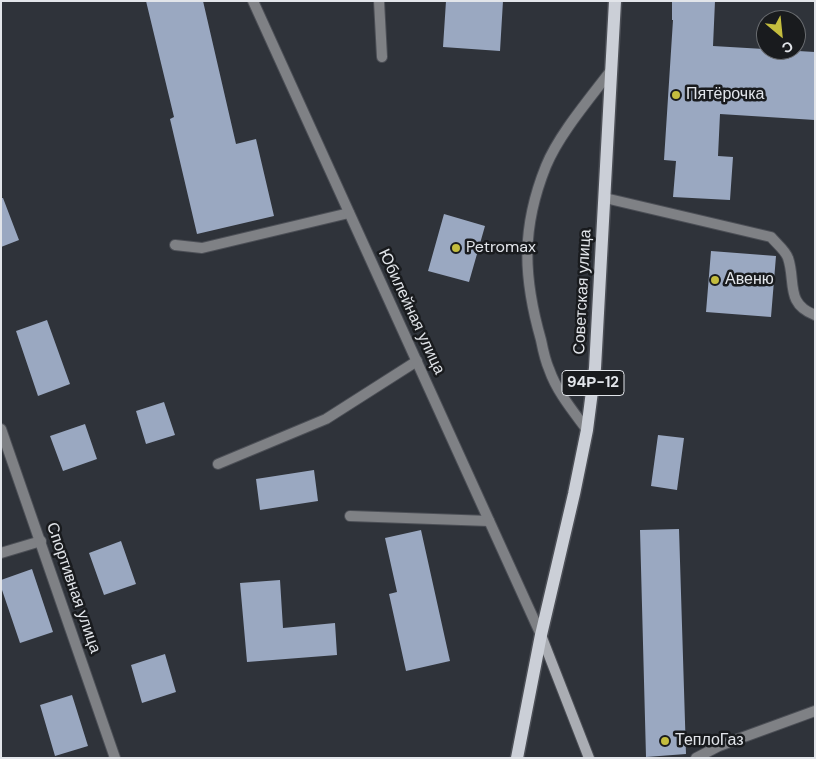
<!DOCTYPE html>
<html>
<head>
<meta charset="utf-8">
<style>
	body { margin:0 }
	#map { position:relative; width:816px; height:759px; overflow:hidden; background:#2f333a; font-family:"DM Sans",sans-serif }
	canvas { display:block }
	.frame { position:absolute; inset:0; border:2px solid #e2e5ea; pointer-events:none }
	.north { position:absolute; left:756px; top:10px; width:50px; height:50px; box-sizing:border-box; background:#191b1e; border:1px solid #696c70; border-radius:50%; rotate:152deg; font-size:14px; font-weight:700; line-height:20px; text-align:center; color:#e2e5ea }
	.north::after { content:''; display:block; margin:auto; width:18px; height:22px; background:#c4bd3e; clip-path:polygon(50% 0,100% 100%,50% 72%,0 100%) }
</style>
</head>
<body>
<div id="map">
<canvas width="816" height="759"></canvas>
<div class="frame"></div>
<div class="north">С</div>
</div>
<script>
const ctx = document.querySelector('canvas').getContext('2d');
ctx.lineJoin = 'round';
function paint(path, color) { ctx.fillStyle = color; ctx.fill(path, 'evenodd'); }
function stroke(path, color, width, dash) { ctx.strokeStyle = color; ctx.lineWidth = width; ctx.lineCap = dash ? 'butt' : 'round'; ctx.setLineDash(dash || []); ctx.stroke(path); }
function write(font, color, halo, rows, align = 'center') {
  ctx.font = font + ' "DM Sans",sans-serif'; ctx.lineWidth = 5; ctx.setLineDash([]); ctx.textBaseline = 'middle'; ctx.strokeStyle = halo; ctx.fillStyle = color; for (const [text, x, y, turn = 0] of rows) {
    ctx.save(); ctx.translate(x, y); ctx.rotate((+turn || 0) * Math.PI / 180); ctx.textAlign = isNaN(turn) ? turn : align; if (halo) ctx.strokeText(text, 0, 0); ctx.fillText(text, 0, 0); ctx.restore();
  }
}
paint(new Path2D(`
	M146 1H203L236 144 256 139 274 216 197 234 170 119 174 117Z
	M446 1H503L500 51 443 47Z
	M672 1H715L713 46 815 52V120L720 114 718 156 733 157 730 200 673 197 676 161 664 160 673 20H672Z
	M1 198H3L19 240 1 247Z
	M444 214 485 226 469 282 428 271Z
	M711 251 776 256 771 317 706 312Z
	M47 320 70 384 38 396 16 331Z
	M164 402 175 435 146 444 136 411Z
	M85 424 97 459 63 471 50 436Z
	M658 435 684 438 677 490 651 486Z
	M314 470 318 501 260 510 256 479Z
	M679 529 686 754 646 757 640 530Z
	M421 530 450 661 406 671 389 594 397 592 385 538Z
	M121 541 136 584 104 595 89 553Z
	M32 569 53 632 20 643 1 587V580Z
	M280 580 283 628 335 623 337 655 247 662 240 583Z
	M165 654 176 692 142 703 131 665Z
	M72 695 88 746 55 756 40 705Z`), '#9aa8c1');
const lane = new Path2D(`
	M379 1 382 57
	M175 245 202 248 349 213
	M587 430C573 411 557 392 549 369 545 360 543 350 541 340 523 277 521 228 546 166 559 134 591 97 612 69
	M218 464 326 419 417 361
	M350 516 489 521
	M1 553 41 541`);
const street = new Path2D(`
	M253 1 541 635
	M605 198 771 237C776 243 786 251 788 258 796 281 785 304 815 315
	M1 429 115 758
	M696 758 719 746 815 711`);
const secondary = new Path2D(`
	M541 635 589 758`);
const primary = new Path2D(`
	M517 758 541 635 574 494 587 430 595 368 615 1`);
stroke(lane, '#4c4f56', 12);
stroke(street, '#4c4f56', 12);
stroke(secondary, '#4c4f56', 12);
stroke(primary, '#4c4f56', 15);
stroke(lane, '#7f8185', 10);
stroke(street, '#7f8185', 10);
stroke(secondary, '#aaadb3', 10);
stroke(primary, '#cbcfd7', 12);
for (const [x, y, r, color] of [
	[676,95,5,"#c4bd3e"],
	[456,248,5,"#c4bd3e"],
	[715,280,5,"#c4bd3e"],
	[665,741,5,"#c4bd3e"]
]) { const dot = new Path2D(); dot.arc(x, y, r, 0, 2 * Math.PI); ctx.fillStyle = color; ctx.fill(dot); stroke(dot, '#191b1e', 2); }
for (const [x, y, w] of [
	[593,383,62]
]) { const box = new Path2D(); box.roundRect(x - w / 2, y - 12.5, w, 25, 4); ctx.fillStyle = '#191b1e'; ctx.fill(box); stroke(box, '#e2e5ea', 1); }
write('bold 15px', '#e2e5ea', null, [
	["94Р-12",593,383]
]);
write('16px', '#e2e5ea', '#191b1e', [
	["Пятёрочка",686,95],
	["Petromax",466,248],
	["Авеню",725,280],
	["ТеплоГаз",675,741]
], 'left');
write('16px', '#e2e5ea', '#191b1e', [
	["Советская улица",583,292,-87],
	["Юбилейная улица",411,312,65],
	["Спортивная улица",73,588,71]
]);
</script>
</body>
</html>
